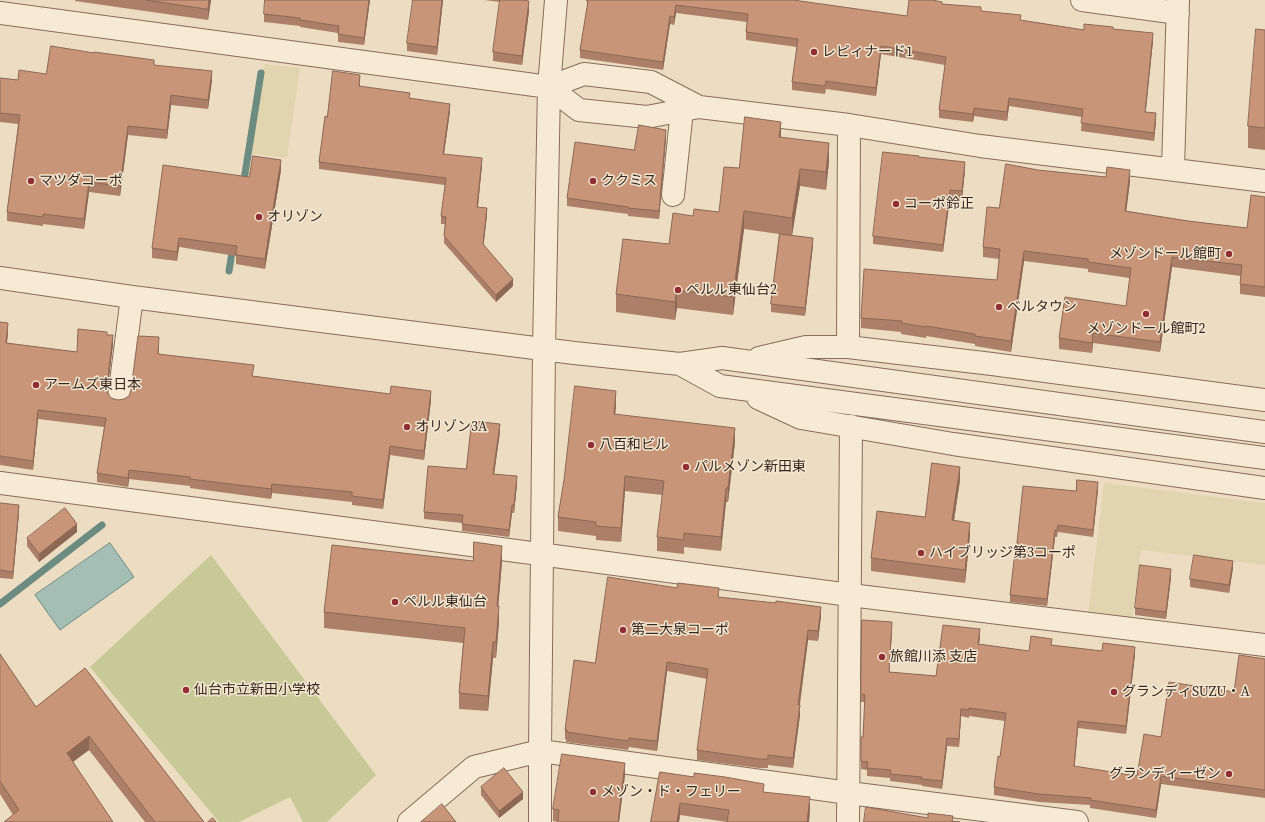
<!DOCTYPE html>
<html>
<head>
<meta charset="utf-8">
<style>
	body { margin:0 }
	canvas { display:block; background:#ecdcc2 }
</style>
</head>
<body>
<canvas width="1265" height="822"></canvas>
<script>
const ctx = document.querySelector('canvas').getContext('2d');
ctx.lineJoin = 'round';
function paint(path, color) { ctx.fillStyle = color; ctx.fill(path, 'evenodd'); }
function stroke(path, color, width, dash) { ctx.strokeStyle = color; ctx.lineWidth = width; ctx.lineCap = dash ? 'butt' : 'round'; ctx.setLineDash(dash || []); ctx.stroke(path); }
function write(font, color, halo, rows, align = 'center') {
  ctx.font = font + ' "Source Serif 4","Noto Sans JP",serif'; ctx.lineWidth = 3; ctx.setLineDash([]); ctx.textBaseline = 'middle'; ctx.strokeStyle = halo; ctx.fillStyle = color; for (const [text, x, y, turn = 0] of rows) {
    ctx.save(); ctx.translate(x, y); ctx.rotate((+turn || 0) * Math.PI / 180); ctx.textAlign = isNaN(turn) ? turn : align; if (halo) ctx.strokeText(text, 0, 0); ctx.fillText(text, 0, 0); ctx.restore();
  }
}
paint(new Path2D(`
	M264 64 300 68 287 158 251 154Z
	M1104 483 1265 503V565L1141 550 1132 621 1088 615Z`), '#e1d5b0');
paint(new Path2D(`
	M211 555 376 775 327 822H303L290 797 239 822H219L90 667Z`), '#c7c996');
const water = new Path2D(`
	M110 543 134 577 60 630 35 595Z`);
paint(water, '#a4beb5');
stroke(water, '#6c8c82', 1);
stroke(new Path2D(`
	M243 186 261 73
	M229 271 233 246
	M0 604 102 525`), '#6c8c82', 7);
const minor = new Path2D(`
	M1082 0 1178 13
	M0 13 549 87 584 74 651 82 699 107
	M549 87 579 110 647 117 699 107 849 125 980 146 1265 181
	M1173 169 1178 0
	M673 195 682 110
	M0 278 132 297 574 353 680 364 722 358 1265 432
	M848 347 849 125
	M759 358 806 347H848L992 364 1265 400
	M680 364 720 386 1265 458
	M119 397 132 297
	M758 398 801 418 953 444 1265 488
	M0 483 850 595 1265 645
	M409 822 474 767 540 751 544 349 549 87 556 0
	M540 822V751L849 793 1077 822
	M848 822 851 426`);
stroke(minor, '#856e5a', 24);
stroke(minor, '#f7ead5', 22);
paint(new Path2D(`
	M75 0H211L208 20 75 1Z
	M370 0 364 45 338 42V33L300 27V26L264 22V14Z
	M443 0 437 55 407 51V43Z
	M484 0H523L529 11 522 65 493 61V52L500 2Z
	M587 0 907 16 942 4 981 11 1021 20 1084 30 1113 29 1153 41 1145 112 1156 121 1154 141 1081 131 1082 117 1009 106 1007 121 974 116 973 122 939 118V110L945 65 881 54 876 96 826 89 825 94 792 90V82L797 47 746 40V32L747 22 676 13 674 25 670 24 663 70 580 58V50L587 9Z
	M1265 30V150L1248 148V126Z
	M154 65 212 80 208 109 171 105 167 139 128 135 120 196 89 192 84 229 43 224V226L7 221V212L18 124 0 122V78L18 80 46 74Z
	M360 82V86L410 98 450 111 444 154 482 165 478 207 487 215 483 245 513 286 496 302 444 243V236L445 224H441V216L445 185 319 169V162L327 117Z
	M666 138 659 219 628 216V214L567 206V198L634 150Z
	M781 138 829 161 826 190 800 186 792 235 813 245 805 316 771 312V304L779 234 744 229 733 315 677 308 675 320 616 312V294L669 244 693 216 719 212 739 168Z
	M919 157 965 170 962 199 950 198 943 252 873 244V236Z
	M281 170 265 269 236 264V256L179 247 177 261 152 258V248L249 177Z
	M1038 170 1130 181 1126 211 1188 221 1247 228 1265 197V297L1240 294V284L1241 276 1172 267 1160 352 1093 343 1092 353 1059 349V338L1126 306 1130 278 1088 272V269L1024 261 1011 352 975 346V344L926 336V338L901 334V332L861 328V318L997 280 999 259 983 257V247L999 208Z
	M0 322 8 332 7 343 77 352 107 335 113 344 107 392 111 398 118 400 124 399 129 396 159 346V354L253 376 431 400 424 460 390 455 383 509 352 505V502L272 493 271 499 190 488V486L129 479 128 487 97 482V473L104 427 38 419 33 470 0 465Z
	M616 405 615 414 735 442 728 502H726L721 551 684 547V554L657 551V537L663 495 625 491 621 542 596 540V536L558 531V517L564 480Z
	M500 432 494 474 517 484 514 513H512L509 537 462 531V523L424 519V512L466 469Z
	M960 480 954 521 970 535 965 583 871 571V558L925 517Z
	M1098 489 1093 537 1058 532 1057 537H1055L1047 606 1010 602V595L1016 552 1076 491Z
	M0 503 19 513 13 579 0 578Z
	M77 532 39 562 27 546V538Z
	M473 561 502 562 498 606 499 622 496 658H493L488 711 459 709V693L463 643 324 628V612Z
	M1233 568 1229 593 1190 587V579Z
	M1171 577 1166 619 1135 615V608Z
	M719 597 821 616 818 641 808 640 800 705V715L793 768 768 765V768H759L697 760V750L707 679 667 671 657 751 629 747 628 750 566 742V739H565V730L595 663Z
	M862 620 892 630 889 672 936 676 980 637 979 644 1029 651 1052 645 1102 651 1135 654 1126 734 1078 728 1074 766 1137 776 1161 737 1234 692 1265 659V798L1161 784 1156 818 1090 808V805L1039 802 994 795V787L1000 757 1005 721 969 716V718L961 716 959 747 947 746 942 789 922 786V785L890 781V778L867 776V770L861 769V737H863L865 702H861Z
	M0 654 36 707 85 668 204 822H145L89 750 73 762 113 822 13 815 0 794Z
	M660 772 764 792 810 809 809 822H727L680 815 679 822H651Z
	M625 775 619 822H558L553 821V809Z
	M481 787 523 799 499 818 481 795Z`), '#ac8068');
paint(new Path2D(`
	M209 0H211L208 20V9Z
	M369 0H370L364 45V38Z
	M442 0H443L437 55V47Z
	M529 1V11L522 65V56Z
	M676 5V13L674 25V17Z
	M670 16V24L663 70V62Z
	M1153 33V41L1145 120V112Z
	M881 46V54L876 96V88Z
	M212 71V80L208 109V100Z
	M171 95V105L167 139V130Z
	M1009 98V106L1007 121V112Z
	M450 104V111L443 161V154Z
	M974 108V116L973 122V114Z
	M1156 113V121L1154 141V133Z
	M781 122V139L779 137Z
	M128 126V135L120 196V186Z
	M666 130V138L659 219V211Z
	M829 143V161L826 190V172Z
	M482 158V165L477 214V207Z
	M281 160V170L265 269V259Z
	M965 162V170L962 199V191Z
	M800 169V186L792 236V218Z
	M1130 170V181L1125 222V211Z
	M89 182V192L84 229V219Z
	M950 190V198L943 252V245Z
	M487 208V215L483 251V244Z
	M744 211V229L733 315V297Z
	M179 238V247L177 261V252Z
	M813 238V245L805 316V308Z
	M1024 251V261L1011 352V341Z
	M1172 257V267L1160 352V342Z
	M513 279V286L496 302V295Z
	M677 290V308L675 320V302Z
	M8 323V332L6 352V343Z
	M1093 333V343L1092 353V343Z
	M113 335V344L107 395V386Z
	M431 391V400L424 460V451Z
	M616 391V405L614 428V414Z
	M38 410V419L33 470V461Z
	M500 424V432L493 482V474Z
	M735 428V442L728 502V488Z
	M390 446V455L383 509V500Z
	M960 467V480L952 533V520Z
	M129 470V479L128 487V478Z
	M517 476V484L514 513V505Z
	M625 476V491L621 542V528Z
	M1098 482V489L1093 537V530Z
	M272 484V493L271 499V489Z
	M726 488V502L721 551V537Z
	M19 505V513L13 579V572Z
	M512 505V513L509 537V530Z
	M970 523V535L965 583V570Z
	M77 524V532L39 562V554Z
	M1055 530V537L1047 606V599Z
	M502 546V562L497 622V606Z
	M1233 561V568L1229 593V585Z
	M1171 569V577L1166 619V612Z
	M499 606V622L496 658V642Z
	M821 607V616L818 641V631Z
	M892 622V630L889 679V672Z
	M980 629V637L978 651V644Z
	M808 630V640L798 715V705Z
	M493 642V658L488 711V696Z
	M1135 647V654L1126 734V726Z
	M667 662V671L657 751V741Z
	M800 705V715L793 768V758Z
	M961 709V716L959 747V739Z
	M1078 721V728L1074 774V766Z
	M89 736V750L67 766V753Z
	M947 738V746L942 789V781Z
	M625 763V775L619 822H618Z
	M1161 776V784L1156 818V810Z
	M523 792V799L499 818V811Z
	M810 797V809L809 822H807Z
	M680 803V815L679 822H677Z`), '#8c6855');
const building = new Path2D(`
	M146 0H209L208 9Z
	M265 0H369L364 38 338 34 339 26 300 20V18L264 14Z
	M413 0H442L437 47 407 43Z
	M500 0H522L529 1 522 56 493 52Z
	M587 0H793L907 16 909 0H932L942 2V4L981 7V11L1021 15 1020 20 1084 30V24L1113 27V29L1153 33 1145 112 1156 113 1154 133 1081 123 1083 109 1009 98 1007 112 974 108 973 114 939 110 946 57 881 46 876 88 826 81 825 86 792 82 798 39 746 32 748 14 676 5 674 17 670 16 663 62 580 50 588 1H587Z
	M1256 29 1265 30V128L1248 126Z
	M51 46 94 53V52L154 60V65L212 71 208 100 171 95 167 130 128 126 120 186 89 182 84 219 43 214V217L7 212 20 115 0 113V78L18 80 19 70 46 74Z
	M333 71 360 75 359 86 410 93 409 98 450 104 443 154 482 158 477 207 487 208 483 244 513 279 496 295 444 236 446 217 441 216 446 178 319 162 325 116 327 117Z
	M745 117 781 122 779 137 829 143 826 172 800 169 792 218 744 211 733 297 677 290 675 302 616 294 623 239 669 244 673 213 693 216 694 209 719 212 724 167 739 168Z
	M639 125 666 130 659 211 628 208V207L567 198 575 142 634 150Z
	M883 152 919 156V157L965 162 962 191 950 190 943 245 873 236Z
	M253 156 281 160 265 259 236 255 237 246 179 238 177 252 152 248 163 165 249 177Z
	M1006 164 1038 170 1106 177 1107 167 1130 170 1125 211 1188 221 1247 228 1251 195 1265 197V287L1240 284 1242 265 1172 257 1160 342 1093 333 1092 343 1059 338 1065 297 1126 306 1131 268 1088 262V259L1024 251 1011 341 975 336V334L926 326V327L901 323 902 321 861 318 864 269 997 280 1000 249 983 247 987 207 999 208Z
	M780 234 813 238 805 308 771 304Z
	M0 322 8 323 6 343 77 352 78 329 107 332V335H113L107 386V392L111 398 118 400 124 399 129 396 131 390 138 336 159 337 158 354 254 365 252 376 390 394 391 386 431 391 424 451 390 446 383 500 352 496V492L272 484 271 489 190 479V477L129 470 128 478 97 473 106 418 38 410 33 461 0 456Z
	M575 386 616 391 614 414 735 428 728 488H726L721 537 684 533V540L657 537 664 481 625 476 621 528 596 526V522L558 517 564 480Z
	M472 421 500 424 493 474 517 476 514 505H512L509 530 462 524 463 515 424 512 428 466 466 469Z
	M932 463 960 467 952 520 970 523 965 570 871 558 877 511 925 517Z
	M1077 480 1098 482 1093 530 1058 525 1057 530H1055L1047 599 1010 595 1015 552H1016L1023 486 1076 491Z
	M0 503 19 505 13 572 0 570Z
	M65 508 77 524 39 554 27 538Z
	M474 542 502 546 497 606H499L496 642H493L488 696 459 693 465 628 324 612 332 545 473 561Z
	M1194 555 1233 561 1229 585 1190 579Z
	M1140 565 1171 569 1166 612 1135 608Z
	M608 577 677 588 678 583 719 588 718 597 776 603V601L821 607 818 631 808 630 798 705H800L793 758 768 755V759H759L697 750 708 669 667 662 657 741 629 738 628 741 566 732 567 730H565L574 660 595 663Z
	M862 620 892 622 889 672 936 676 943 625 980 629 978 644 1029 651 1031 636 1052 639 1051 645 1102 651 1103 643 1135 647 1126 726 1078 721 1074 766 1137 776 1144 734 1161 737 1169 682 1234 692 1239 655 1265 659V790L1161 776 1156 810 1090 800 1091 798 1039 794 994 787 998 756 1000 757 1006 713 969 708V710L961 709 959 739 947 738 942 781 922 779V777L890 774 891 770 867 768 868 762 861 761V737H863L865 695 861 694Z
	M0 654 36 707 85 668 204 822H155L89 736 67 753 113 822H4L19 810 0 781Z
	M562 754 625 763 618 822H558L559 810 553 809Z
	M504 768 523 792 499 811 481 787Z
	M660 772 694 777V773L725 777 764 784 763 792 810 797 807 822H727L729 810 680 803 677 822H651Z
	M442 804 456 822H421Z
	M866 807 928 818V813L953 816 952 821 960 822H864Z
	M213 818 216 822H208Z`);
paint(building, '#c89579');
stroke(building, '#8c6855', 1);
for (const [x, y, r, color] of [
	[814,52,4,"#912d35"],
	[31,181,4,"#912d35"],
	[593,181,4,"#912d35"],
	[896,204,4,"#912d35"],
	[259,217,4,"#912d35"],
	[1229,254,4,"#912d35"],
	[678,290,4,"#912d35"],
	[999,307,4,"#912d35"],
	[1146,314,4,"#912d35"],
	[36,385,4,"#912d35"],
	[407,427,4,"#912d35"],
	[591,445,4,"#912d35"],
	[686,467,4,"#912d35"],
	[921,553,4,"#912d35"],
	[395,602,4,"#912d35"],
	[623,630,4,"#912d35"],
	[882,657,4,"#912d35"],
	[186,690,4,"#912d35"],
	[1114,692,4,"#912d35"],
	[1229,774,4,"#912d35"],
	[593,792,4,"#912d35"]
]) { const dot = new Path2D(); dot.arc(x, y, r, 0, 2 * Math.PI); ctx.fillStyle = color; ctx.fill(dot); stroke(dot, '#f4e7d1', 1.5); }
write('14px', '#35271e', '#f4e7d1', [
	["レピィナード1",822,52],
	["マツダコーポ",39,181],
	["ククミス",601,181],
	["コーポ鈴正",904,204],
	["オリゾン",267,217],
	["メゾンドール館町",1221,254,"right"],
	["ペルル東仙台2",686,290],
	["ベルタウン",1007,307],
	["メゾンドール館町2",1146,329,"center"],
	["アームズ東日本",44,385],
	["オリゾン3A",415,427],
	["八百和ビル",599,445],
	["パルメゾン新田東",694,467],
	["ハイブリッジ第3コーポ",929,553],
	["ペルル東仙台",403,602],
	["第二大泉コーポ",631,630],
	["旅館川添 支店",890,657],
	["仙台市立新田小学校",194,690],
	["グランディSUZU・A",1122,692],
	["グランディーゼン",1221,774,"right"],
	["メゾン・ド・フェリー",601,792]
], 'left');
</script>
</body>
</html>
